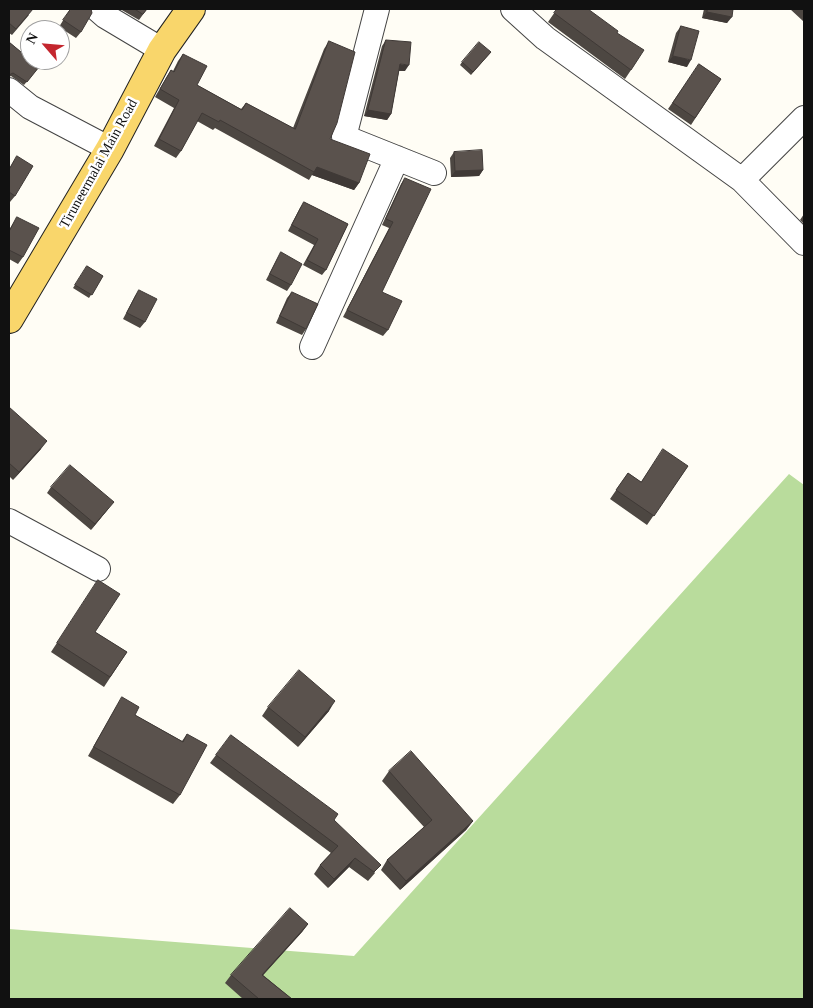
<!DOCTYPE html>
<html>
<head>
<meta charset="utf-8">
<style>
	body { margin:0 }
	#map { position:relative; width:813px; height:1008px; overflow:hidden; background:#fffdf5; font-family:Georgia,serif }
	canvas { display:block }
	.frame { position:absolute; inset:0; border:10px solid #111; pointer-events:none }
	.north { position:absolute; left:20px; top:20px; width:50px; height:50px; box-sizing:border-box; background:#fff; border:1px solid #a0a0a0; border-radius:50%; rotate:297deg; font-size:14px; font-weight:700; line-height:20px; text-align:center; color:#111 }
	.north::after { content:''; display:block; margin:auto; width:18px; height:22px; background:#c4262e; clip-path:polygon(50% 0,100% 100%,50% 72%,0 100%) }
</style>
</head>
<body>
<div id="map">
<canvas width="813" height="1008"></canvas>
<div class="frame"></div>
<div class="north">N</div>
</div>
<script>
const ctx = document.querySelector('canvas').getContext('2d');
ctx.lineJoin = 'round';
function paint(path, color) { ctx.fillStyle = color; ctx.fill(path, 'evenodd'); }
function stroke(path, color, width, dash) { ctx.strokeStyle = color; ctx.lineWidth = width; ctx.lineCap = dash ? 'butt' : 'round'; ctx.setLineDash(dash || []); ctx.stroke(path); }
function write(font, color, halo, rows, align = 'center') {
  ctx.font = font + ' Georgia,serif'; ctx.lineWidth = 5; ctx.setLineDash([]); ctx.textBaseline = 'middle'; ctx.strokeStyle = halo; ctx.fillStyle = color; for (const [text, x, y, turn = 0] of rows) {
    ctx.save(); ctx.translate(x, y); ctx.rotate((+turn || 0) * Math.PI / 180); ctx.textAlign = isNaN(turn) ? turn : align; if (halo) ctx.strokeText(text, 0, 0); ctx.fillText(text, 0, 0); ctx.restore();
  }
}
paint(new Path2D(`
	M789 474 804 485V999H9V929L354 956Z`), '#b9dc9c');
const minor = new Path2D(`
	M97 9 105 16 162 50
	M377 9 344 137 434 173
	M513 9 545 38 742 180 804 243
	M9 90 30 107 110 149
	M742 180 804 118
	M312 347 397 158
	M9 521 98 569`);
const major = new Path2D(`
	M9 319 110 149 162 50 191 9`);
stroke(minor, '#444', 26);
stroke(major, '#222', 30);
stroke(minor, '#fff', 24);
stroke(major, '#f9d66b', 28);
paint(new Path2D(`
	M9 9 29 15 12 35 9 33Z
	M70 9 81 32 76 38 59 27Z
	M120 9H147L139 20Z
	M557 9 617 33 631 70 625 79 548 22Z
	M704 9H733L727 23 702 18Z
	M790 9H804V20L803 21Z
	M681 26 687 67 668 62 676 33Z
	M386 40 405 71H399L391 114 387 120 364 116 382 46Z
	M329 41 330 139 359 183 354 190 312 175 309 180 215 128 213 130 197 121 181 151 176 158 154 146 174 108 155 97 166 78 171 70 173 71 178 61 183 54 197 85 241 109 246 103 293 128 324 49Z
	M9 42 39 67 24 85 11 76 9 77Z
	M491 52 471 75 460 65 462 62Z
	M699 64 721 79 691 125 668 109Z
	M454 152 483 170 479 176 451 177 450 158Z
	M17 156 15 196 10 202 9 201V169Z
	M405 178 382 292 388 330 383 336 343 317 389 228 382 225 401 184Z
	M304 202 348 224 326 270 322 275 303 265 314 245 288 231 300 208Z
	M804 214V224L800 220Z
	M17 217 23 257 18 264 9 259V230Z
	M281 252 291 285 287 291 266 280 277 259Z
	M87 266 103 276 89 298 73 288Z
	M139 290 145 322 140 328 123 319 135 296Z
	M292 292 306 329 302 335 276 323 287 298Z
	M9 407 41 449 13 480 9 476Z
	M688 466 647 525 610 499 628 473 641 482Z
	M51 487 109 508 91 530 47 493Z
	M98 580 95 632 127 652 104 687 51 652Z
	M122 697 135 715 182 741 187 734 180 795 173 804 88 756 116 707Z
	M268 707 329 711 298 747 262 716Z
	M231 735 334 820 375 873 368 881 349 867 328 888 314 874 320 865 331 853 210 763Z
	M389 771 473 821 466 830 400 890 381 870 387 860 424 827 382 781Z
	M308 924 302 932 263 975 292 999H243L225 983 231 975Z`), '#4d4742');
paint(new Path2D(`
	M707 12 732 17 727 23 702 18Z
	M673 56 691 60 687 67 668 62Z
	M400 64 409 65 405 71 396 70Z
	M368 110 391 114 387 120 364 116Z
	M317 167 359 183 354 190 312 175Z
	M483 170 479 176 451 177 455 171Z
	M47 441 41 449 13 480 19 472Z
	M114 502 109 508 91 530 95 524Z
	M335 701 329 711 298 747 305 737Z
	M473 821 466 830 400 890 406 881Z
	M355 858 349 867 328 888 334 879Z
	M308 924 302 932 256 983 262 975Z`), '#3f3936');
const building = new Path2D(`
	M9 9H33L16 29 9 23Z
	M71 9H91L92 13 81 32 63 20Z
	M135 9H147L143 14Z
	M557 9H588L618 31 617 33 644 50 631 70 554 13Z
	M708 9H733L732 17 707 12Z
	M681 26 699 31 691 60 673 56Z
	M386 40 411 42 409 65 400 64 391 114 368 110Z
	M329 41 355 52 337 123 330 139 370 154 359 183 317 167 314 172 220 120 219 122 202 113 181 151 159 139 179 100 160 89 171 70 174 72 183 54 207 66 197 85 242 110 246 103 295 129Z
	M9 42 39 67 27 82 13 73 9 75Z
	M479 42 491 52 473 72 462 62Z
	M699 64 721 79 695 118 673 103Z
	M482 150 483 170 455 171 454 152Z
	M17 156 33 166 15 196 9 192V170Z
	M405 178 431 189 382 292 402 301 388 330 347 310 393 222 386 219Z
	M304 202 348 224 326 270 307 260 318 239 292 225Z
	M17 217 39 228 23 257 9 250V232Z
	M281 252 302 264 291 285 270 274Z
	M87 266 103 276 92 295 75 285Z
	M139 290 157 299 145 322 127 313Z
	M292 292 318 304 306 329 280 316Z
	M9 407 47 441 19 472 9 463Z
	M663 449 688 466 654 516 616 490 628 473 641 482Z
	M70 465 114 502 95 524 51 487Z
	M98 580 120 594 95 632 127 652 110 677 57 643Z
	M299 670 335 701 305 737 268 707Z
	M122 697 139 707 135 715 183 742 187 734 207 745 180 795 94 747Z
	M231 735 338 814 334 820 381 865 374 872 355 858 334 879 320 865 338 846 216 755Z
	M411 751 473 821 406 881 387 860 432 820 389 771Z
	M290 908 308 924 262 975 292 999H259L231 975Z`);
paint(building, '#5a524d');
stroke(building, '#3f3936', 1);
write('14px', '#111', '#fff', [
	["Tiruneermalai Main Road",99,164,-61]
]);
</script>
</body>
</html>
